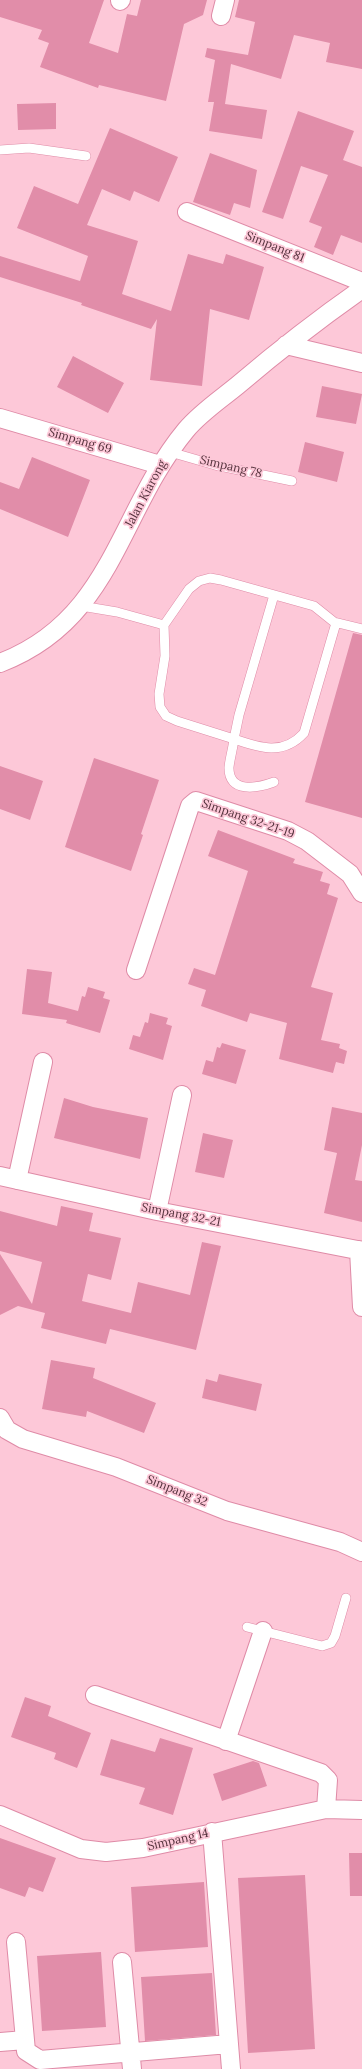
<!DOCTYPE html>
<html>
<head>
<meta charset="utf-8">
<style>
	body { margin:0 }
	canvas { display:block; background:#fdc8d8 }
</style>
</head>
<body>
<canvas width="362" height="2069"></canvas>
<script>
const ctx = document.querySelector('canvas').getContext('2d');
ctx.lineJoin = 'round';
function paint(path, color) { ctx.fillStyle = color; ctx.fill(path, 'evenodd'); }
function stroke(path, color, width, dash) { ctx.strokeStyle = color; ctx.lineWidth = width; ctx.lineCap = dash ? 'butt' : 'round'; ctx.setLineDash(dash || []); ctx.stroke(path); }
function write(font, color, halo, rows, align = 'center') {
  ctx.font = font + ' Lora,serif'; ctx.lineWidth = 3.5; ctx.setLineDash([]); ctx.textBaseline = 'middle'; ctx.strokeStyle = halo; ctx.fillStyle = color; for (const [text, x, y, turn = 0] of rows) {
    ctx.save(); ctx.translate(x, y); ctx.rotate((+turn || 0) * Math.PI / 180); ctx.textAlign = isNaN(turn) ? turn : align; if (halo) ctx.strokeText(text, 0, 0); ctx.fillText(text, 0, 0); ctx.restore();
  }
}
paint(new Path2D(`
	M0 0H104L89 43 118 53 127 14 137 16 141 0H207L203 15 184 24 166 101 99 85 98 88 40 67 49 43 38 39 42 30 0 17Z
	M239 0H362V69L326 62 330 43 294 35 281 79 231 64 225 104 267 110 262 139 209 131 214 102H208L215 60 205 57 207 48 248 55 255 22 235 17Z
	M56 103V129L18 130 17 104Z
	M298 111 354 131 343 160 362 167V243L341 235 333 255 314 247 322 227 309 222 328 175 301 166 283 219 262 212Z
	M110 128 178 157 159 202 134 191 130 201 102 189 87 225 138 241 122 294 171 311 188 254 223 264 226 254 264 267 249 320 210 309 202 386 150 380 157 319 151 329 81 305 82 303 0 277V256L80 281 88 256 17 228 34 186 78 204Z
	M210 153 257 170 250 208 234 203 230 215 193 202Z
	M73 356 124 383 108 413 57 387Z
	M322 386 362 394 356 424 316 417Z
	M305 442 344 452 337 482 298 472Z
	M32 457 90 480 68 537 0 509V482L19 489Z
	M353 633 362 635V818L305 802Z
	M94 758 159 780 141 834 143 835 131 871 65 847Z
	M0 766 43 781 30 820 0 809Z
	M218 830 295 859 293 863 323 872 320 881 330 884 327 894 338 898 311 987 333 993 321 1040 340 1044 339 1048 347 1051 344 1064 336 1062 333 1073 279 1059 287 1023 250 1013 247 1022 201 1006 206 990 188 984 194 968 215 975 248 871 208 856Z
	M27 969 52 972 48 1003 78 1011 82 996 85 997 88 987 105 992 103 998 110 1000 100 1033 66 1023 67 1020 22 1014Z
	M150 1013 168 1018 166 1024 172 1026 163 1060 129 1049 133 1035 140 1037 145 1022 148 1023Z
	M222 1043 246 1050 236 1084 202 1074 206 1060 213 1062 217 1047 220 1048Z
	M64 1098 93 1107 148 1118 140 1159 54 1138Z
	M332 1107 362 1113V1145L355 1180 362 1181V1222L324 1213 337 1153 324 1150Z
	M203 1133 233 1140 224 1178 195 1172Z
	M61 1206 93 1213 89 1231 121 1238 111 1280 88 1274 82 1301 131 1313 138 1282 190 1295 202 1242 221 1246 196 1350 110 1329 106 1344 41 1328 45 1313 18 1306 0 1315V1254L32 1304 42 1262 0 1251V1211L57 1226Z
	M51 1360 95 1368 93 1378 156 1403 144 1433 87 1411 86 1417 42 1409Z
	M219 1374 262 1384 256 1411 202 1398 206 1379 217 1382Z
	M25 1697 51 1706 48 1716 91 1733 77 1768 54 1759 56 1753 11 1737Z
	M160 1738 193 1748 173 1815 139 1804 145 1788 100 1775 111 1739 155 1752Z
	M253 1761 259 1763 267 1786 222 1801 213 1774Z
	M0 1838 56 1858 43 1892 29 1887 25 1897 0 1888Z
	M349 1853H362V1896H350Z
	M305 1875 315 2049 248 2053 238 1878Z
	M204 1882 208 1947 135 1952 131 1887Z
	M101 1952 106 2027 42 2031 37 1956Z
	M212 1973 216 2035 145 2041 141 1977Z`), '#e18da9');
const service = new Path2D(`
	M0 150 29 148 86 156
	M170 452 215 465 292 481
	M274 595 239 715 234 739 177 721 166 716 160 707 159 694 165 656 164 625 189 589 199 581 210 578 221 580 314 606 334 622 362 629
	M81 606 117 612 164 625
	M274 782C258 788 228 794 229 767 230 758 233 748 234 739 260 748 283 756 304 733L336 623
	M247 1627 322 1646 331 1643 335 1636 346 1598`);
const minor = new Path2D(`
	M120 1 121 0
	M221 16 225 0
	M187 212 362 282
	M286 345 362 363
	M0 418 160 465
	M0 663C113 620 118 512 186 430 200 413 221 399 238 385 278 351 319 319 362 289
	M136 970 190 806 196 801 288 831 307 841 350 874 362 893
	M0 1176 157 1211 362 1251
	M17 1180 43 1062
	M157 1211 182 1095
	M359 1250 362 1307
	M0 1418 7 1430 23 1439 116 1467 227 1511 340 1542 362 1552
	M95 1695 321 1773 328 1780 326 1809
	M226 1741 263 1631
	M0 1815 81 1849 106 1852 143 1848 326 1809 362 1810
	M212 1832 231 2069
	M16 1942 26 2051 40 2060 229 2044
	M122 1962 132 2069
	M0 2042 25 2040`);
stroke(service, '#df8ba7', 10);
stroke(minor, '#df8ba7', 20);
stroke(service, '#fff', 9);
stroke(minor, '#fff', 18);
write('12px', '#54313c', '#fdc8d8', [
	["Simpang 81",275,247,22],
	["Simpang 69",80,441,16],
	["Simpang 78",231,467,13],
	["Jalan Kiarong",146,494,-62],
	["Simpang 32-21-19",248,819,19],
	["Simpang 32-21",181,1215,11],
	["Simpang 32",177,1491,22],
	["Simpang 14",178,1840,-13]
]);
</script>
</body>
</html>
